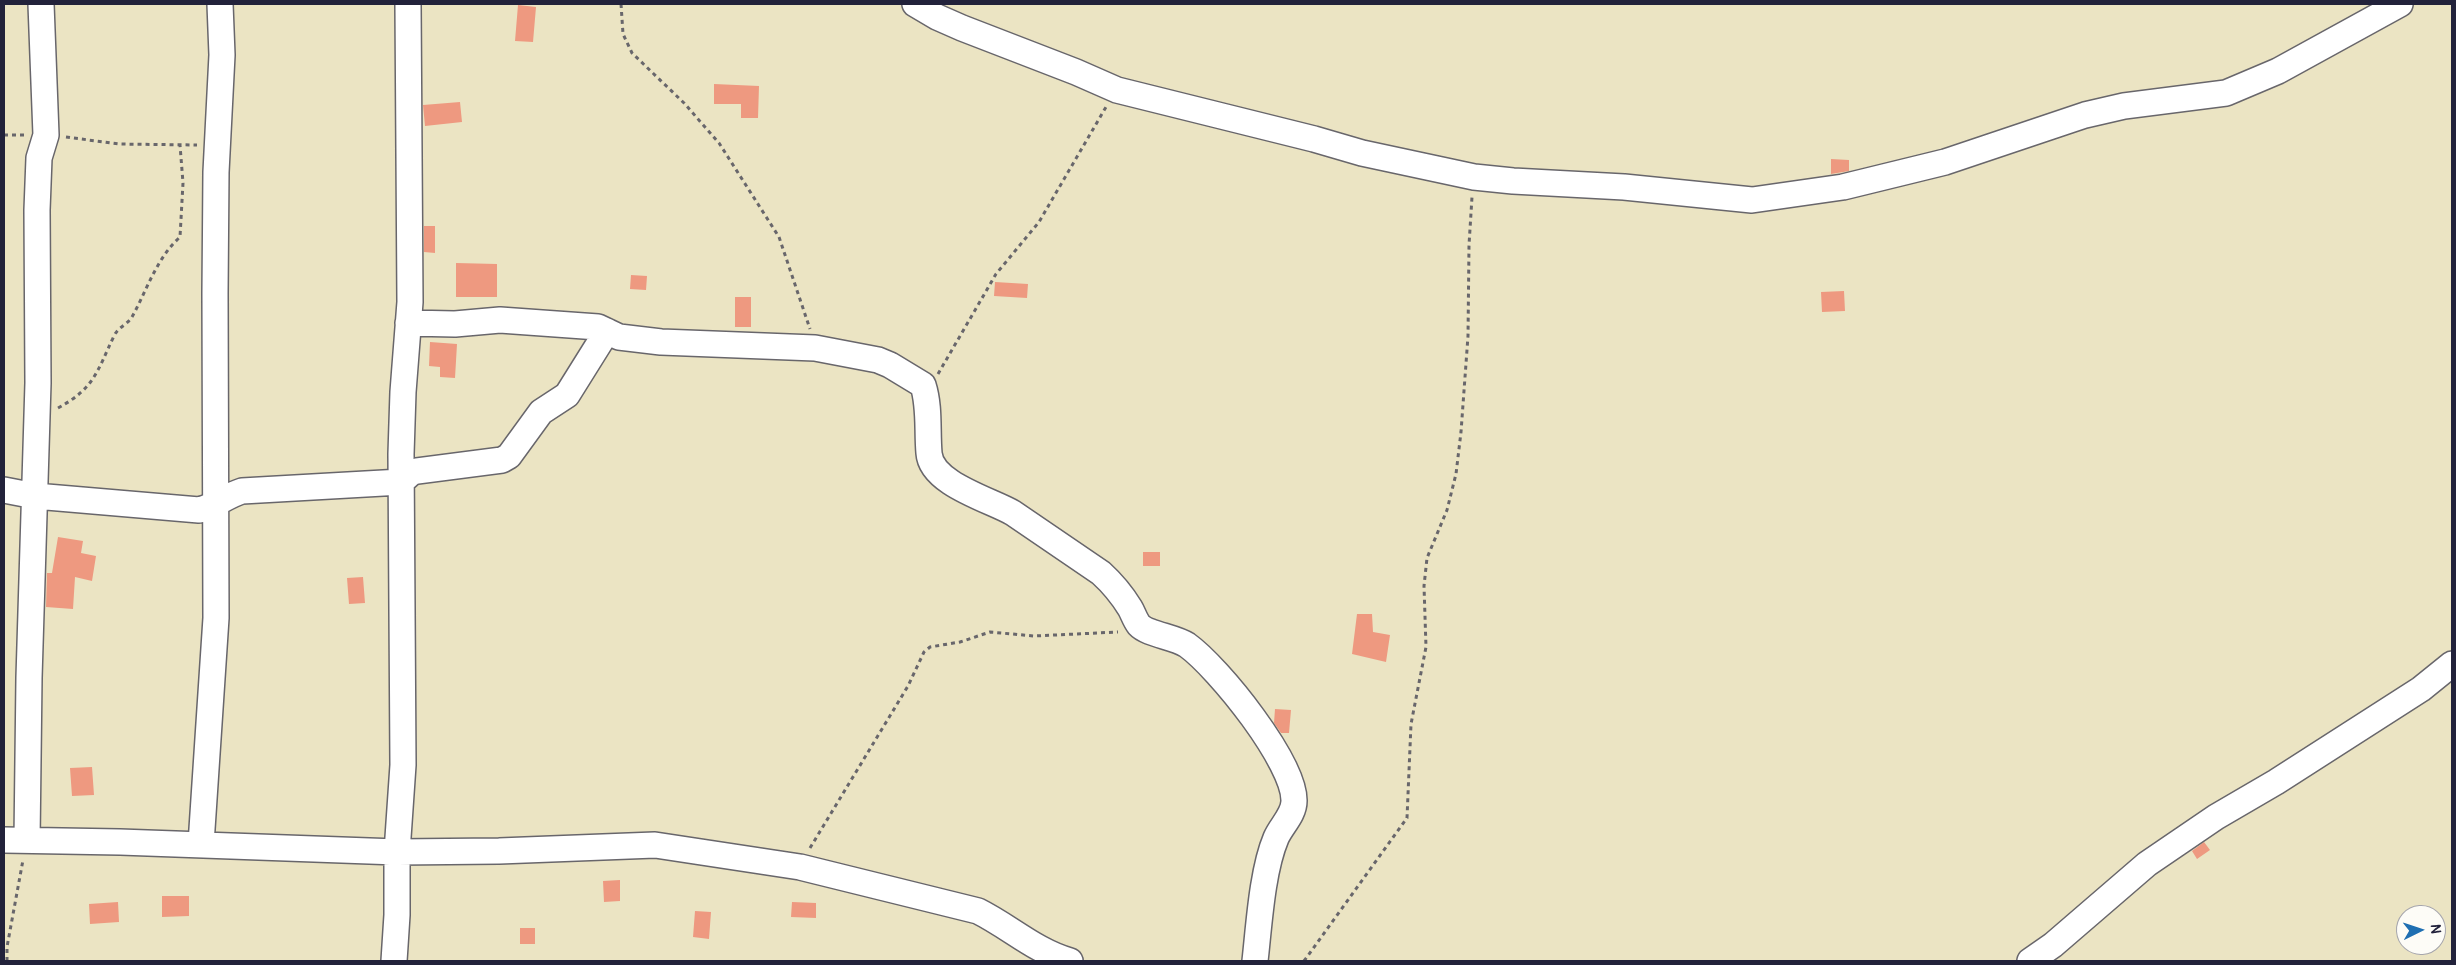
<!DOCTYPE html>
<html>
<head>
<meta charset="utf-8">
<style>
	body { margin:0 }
	#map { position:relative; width:2456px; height:965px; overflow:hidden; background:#ebe4c3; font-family:Pangolin,sans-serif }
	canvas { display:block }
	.frame { position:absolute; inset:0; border:5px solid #22223b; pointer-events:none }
	.north { position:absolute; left:2396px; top:905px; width:50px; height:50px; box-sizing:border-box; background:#fdfcf7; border:1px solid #a5a5ac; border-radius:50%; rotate:86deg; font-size:14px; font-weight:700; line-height:20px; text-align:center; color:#22223b }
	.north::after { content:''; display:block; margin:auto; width:18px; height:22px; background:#1f6fb2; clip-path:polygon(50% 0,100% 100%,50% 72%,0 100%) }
</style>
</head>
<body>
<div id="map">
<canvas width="2456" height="965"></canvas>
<div class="frame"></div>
<div class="north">N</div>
</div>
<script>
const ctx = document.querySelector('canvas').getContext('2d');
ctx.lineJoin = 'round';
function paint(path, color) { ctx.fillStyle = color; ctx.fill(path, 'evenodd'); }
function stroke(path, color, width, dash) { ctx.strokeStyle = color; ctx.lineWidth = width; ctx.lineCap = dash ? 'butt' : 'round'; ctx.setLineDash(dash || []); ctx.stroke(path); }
paint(new Path2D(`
	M518 5 536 7 533 42 515 41Z
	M714 84 759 86 758 118H741V104H714Z
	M460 102 462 122 425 126 423 105Z
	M1831 159 1849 160V171L1831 174Z
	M424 226H435V253L424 252Z
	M456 263 497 264V297H456Z
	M631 275 647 276 646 290 630 289Z
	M995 282 1028 284 1027 298 994 296Z
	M1844 291 1845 311 1822 312 1821 292Z
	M735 297H751V327H735Z
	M430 342 457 344 455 378 440 377V367L429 366Z
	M58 537 83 541 81 553 96 556 92 581 75 577 73 609 46 607 47 573H52Z
	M1143 552H1160V566H1143Z
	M363 577 365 603 349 604 347 578Z
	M1357 614H1372L1373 632 1390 635 1386 662 1352 654Z
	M1275 709 1291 710 1289 733H1281L1274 723Z
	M92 767 94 795 72 796 70 768Z
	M2204 842 2210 850 2197 859 2192 851Z
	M620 880V901L604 902 603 881Z
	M162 896H189V916L162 917Z
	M118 902 119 922 90 924 89 904Z
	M792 902 816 903V918L791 917Z
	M695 911 711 912 709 939 693 937Z
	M520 928H535V944H520Z`), '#ee9980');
const minor = new Path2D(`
	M915 4 937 17 962 28 1076 72 1117 90 1314 139 1362 153 1474 177 1513 181 1624 187 1752 200 1843 187 1945 162 2085 115 2124 106 2226 93 2278 71 2400 4
	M408 323 455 324 500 320 598 327 619 337 661 342 815 348 878 360 890 365 923 385C930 407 927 430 929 453 931 484 991 500 1013 513L1101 573C1112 583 1122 595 1130 608 1133 613 1135 620 1139 625 1147 634 1175 637 1187 645 1219 668 1295 763 1294 801 1294 815 1281 826 1276 838 1262 871 1259 926 1255 961
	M4 490 35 496 199 510C215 506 226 496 242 491L401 482 411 473 417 471 502 460 509 456 541 412 567 395 607 331
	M4 840 120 842 397 852 499 851 655 845 800 867 978 911C1010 927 1035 951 1070 961
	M27 840 29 678 38 383 37 210 39 158 46 135 41 4
	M201 844 216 618 215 293 216 172 222 55 220 4
	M394 961 397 915V852L403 765 401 454 403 392 410 302 408 4
	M2030 961 2053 945 2147 864 2216 817 2276 782 2421 689 2452 664`);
stroke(minor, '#68666b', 28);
stroke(new Path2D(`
	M621 4 623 34 632 53 684 103 719 143 779 237 810 329
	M4 135H25
	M66 137 119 144 197 145
	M938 374 996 274 1039 222 1106 107
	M58 408C95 388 97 371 114 336 118 327 127 325 132 317 147 290 156 259 180 237L183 183 180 145
	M810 848 908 686 924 652 930 647 960 642 990 632 1034 636 1118 632
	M7 961V947L23 860
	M1304 961 1407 818 1411 724 1426 647 1424 586 1427 558 1447 510 1456 474 1461 432 1468 336 1469 245 1472 197`), '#68666b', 3, [4, 4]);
stroke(minor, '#fff', 25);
</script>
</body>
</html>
